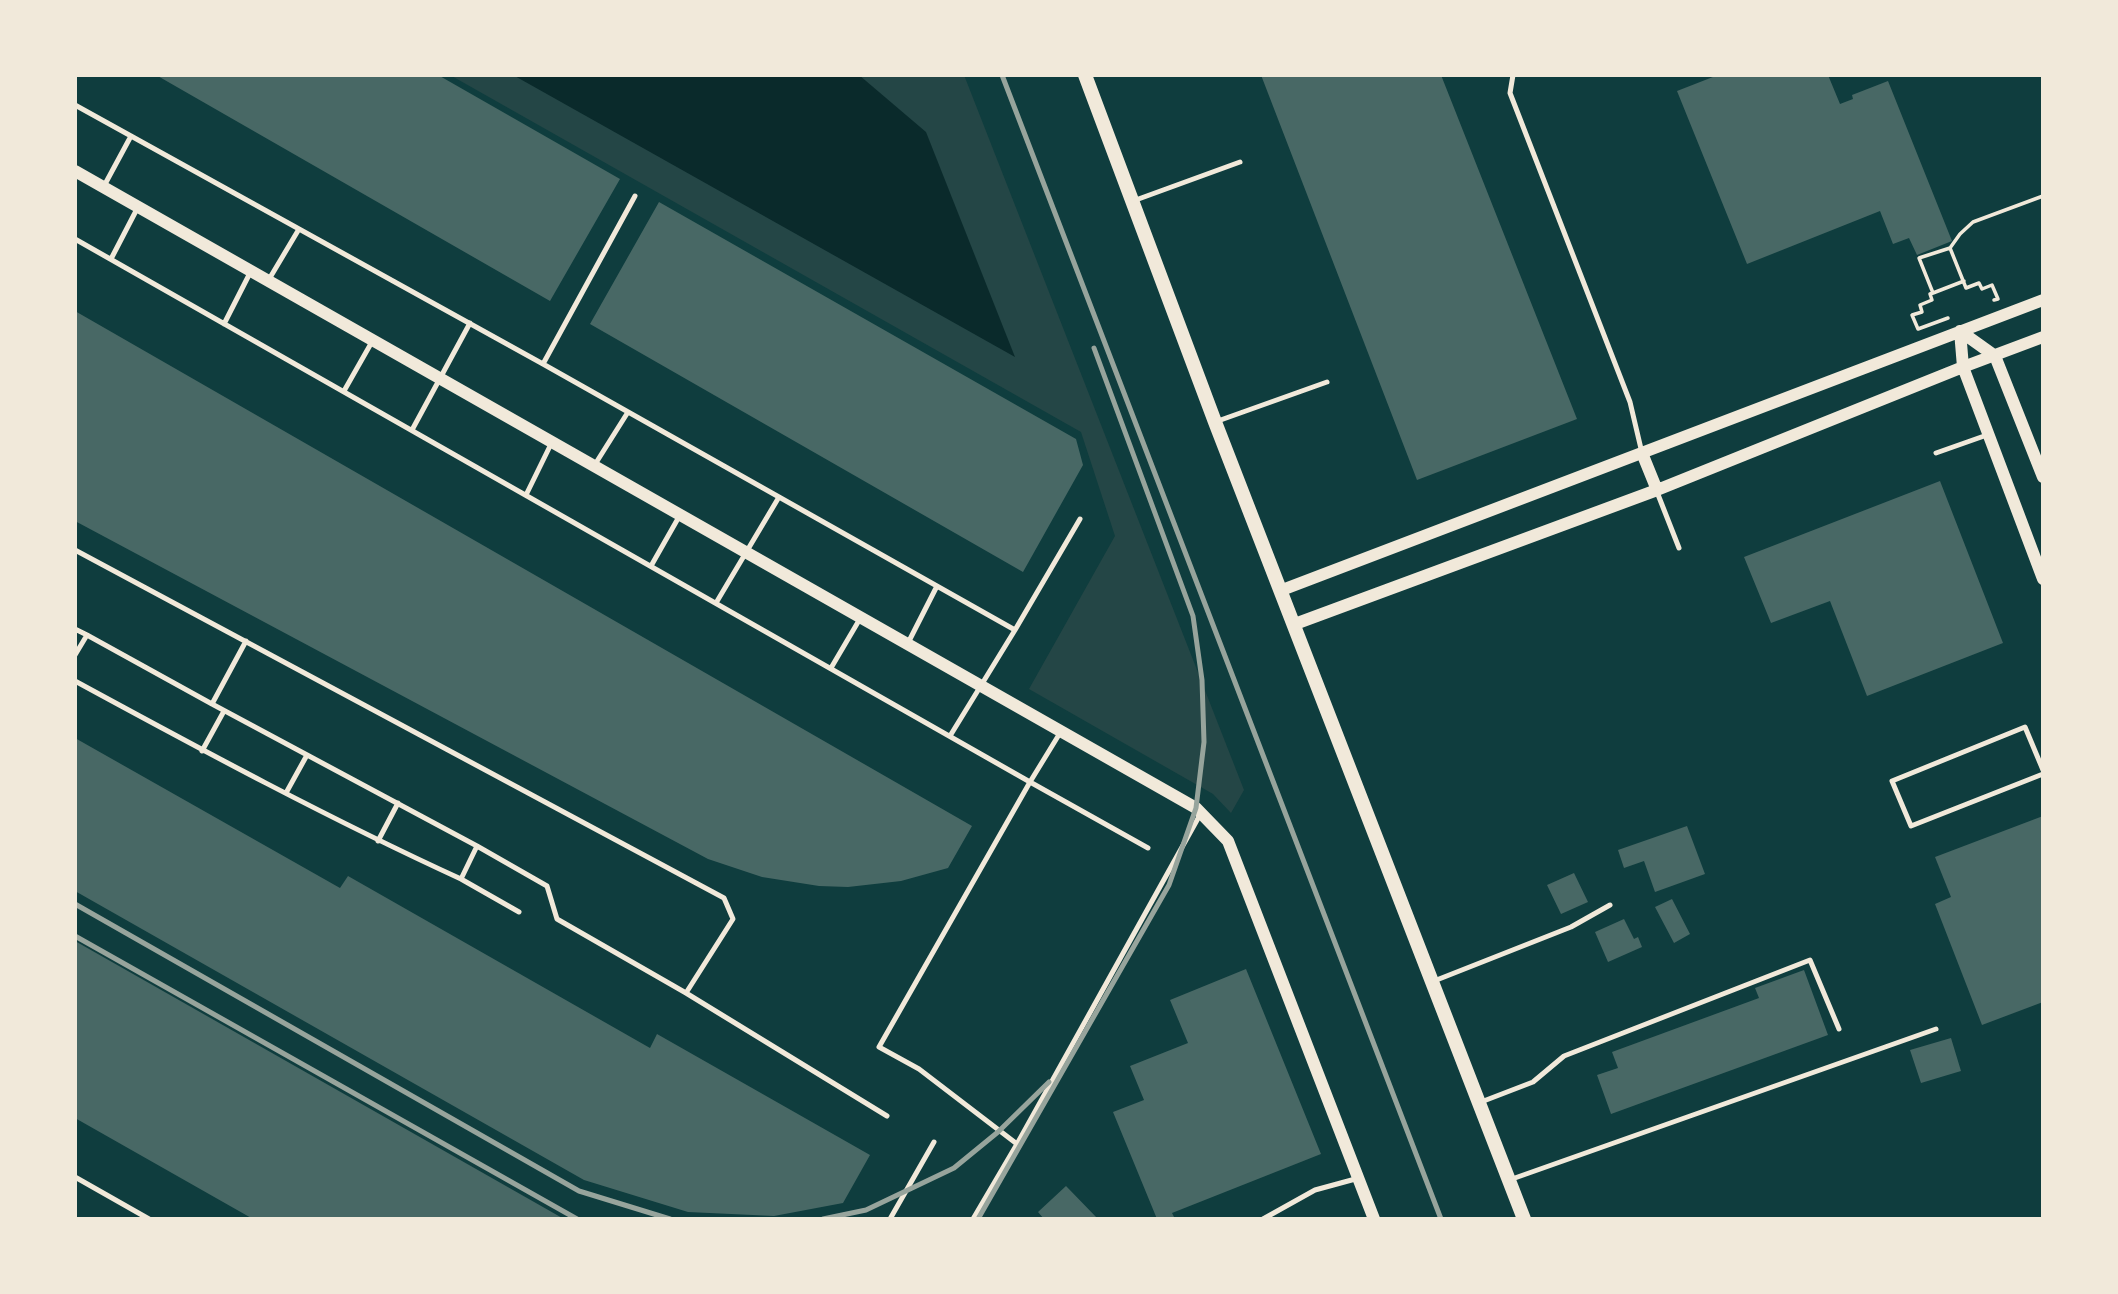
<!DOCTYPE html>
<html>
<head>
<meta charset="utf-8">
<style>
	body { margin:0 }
	#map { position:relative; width:2118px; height:1294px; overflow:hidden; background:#0f3d3e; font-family:Overpass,sans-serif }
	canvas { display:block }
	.frame { position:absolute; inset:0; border:77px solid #f1e9da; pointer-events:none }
</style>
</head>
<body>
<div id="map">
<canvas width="2118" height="1294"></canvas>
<div class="frame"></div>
</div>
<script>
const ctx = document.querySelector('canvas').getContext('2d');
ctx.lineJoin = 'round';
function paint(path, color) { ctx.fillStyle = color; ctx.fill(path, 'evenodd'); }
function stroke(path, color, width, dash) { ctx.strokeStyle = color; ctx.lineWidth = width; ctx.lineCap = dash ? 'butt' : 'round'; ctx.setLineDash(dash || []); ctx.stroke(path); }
paint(new Path2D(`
	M450 75H964L1244 790 1231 813 1213 794 1029 689 1115 536 1081 432Z`), '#244646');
paint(new Path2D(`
	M513 75H859L926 132 1015 357Z`), '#0a2a2b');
paint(new Path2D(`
	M156 75H438L620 179 550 301Z
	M1261 75H1441L1577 419 1417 480Z
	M1718 75H1828L1840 104 1853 99 1852 95 1888 81 1952 241 1917 255 1909 238 1893 244 1880 211 1747 264 1677 91Z
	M659 202 1076 439 1083 465 1023 572 590 324Z
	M75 311 972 826 948 868 901 881 848 887 819 886 762 877 708 859 75 521Z
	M1940 481 2003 643 1867 696 1830 601 1771 623 1744 557Z
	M75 738 340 888 348 876 650 1048 657 1034 870 1155 843 1203 774 1216 688 1212 584 1180 75 891Z
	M2043 816V1002L1982 1025 1935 904 1951 897 1935 857Z
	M1687 826 1705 874 1655 892 1644 861 1624 868 1618 850Z
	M1574 873 1588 902 1561 914 1547 885Z
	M1672 899 1690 934 1674 943 1655 907Z
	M1624 919 1634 939 1638 937 1642 947 1608 962 1595 932Z
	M75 941 564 1219H253L75 1118Z
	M1246 969 1321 1154 1172 1213 1174 1217 1168 1219H1157L1113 1112 1144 1100 1130 1066 1188 1043 1170 1000Z
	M1804 970 1828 1035 1611 1114 1597 1075 1618 1068 1612 1052 1759 998 1755 988Z
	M1951 1038 1961 1071 1921 1083 1910 1050Z
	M1066 1186 1098 1219H1044L1038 1212Z`), '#486865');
stroke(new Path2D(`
	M1950 248 1966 288 1979 283 1982 289 1992 285 1998 299 1994 300
	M1933 293 1964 281
	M1948 318 1918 329 1912 315 1922 312 1920 305 1932 300 1930 294 1933 293 1919 258 1950 248 1960 234 1973 222 2043 196`), '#f1e9da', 3.5);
stroke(new Path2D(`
	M1513 75 1510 93 1630 402 1642 453
	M75 105 543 364 1015 630 1080 519
	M104 186 131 136
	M1133 201 1240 162
	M75 239 1030 782 1060 733
	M111 259 138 207
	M268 281 299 229
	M224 324 251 271
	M543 364 635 196
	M344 391 373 340
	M1215 422 1327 382
	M412 430 470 323
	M1936 453 1987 435
	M594 466 628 412
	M1657 492 1679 548
	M526 495 552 442
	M75 550 724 898 733 919 686 993 887 1116
	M651 566 680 515
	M716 603 779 497
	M75 629 87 635
	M908 643 937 586
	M75 655 87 635 212 704 246 641
	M831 668 861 617
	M75 681C202 750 330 819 461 879
	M212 704 477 846 547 886 557 919 686 993
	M950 736 1015 630
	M202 751 224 711
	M2043 770 2025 727 1892 781 1911 826 2043 774
	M286 793 307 755
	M378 841 398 803
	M477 846 461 879 519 912
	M1434 981 1571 927 1610 905
	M1481 1102 1533 1082 1564 1056 1810 960 1839 1029
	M1017 1144 919 1069 879 1047 1030 782 1148 848
	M75 1177 149 1219
	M1512 1179 1936 1029
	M890 1219 934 1142
	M973 1219 1017 1144 1201 813
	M1263 1219 1315 1190 1359 1178`), '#f1e9da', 5);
stroke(new Path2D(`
	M75 171 1196 808 1228 841 1374 1219
	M1960 331 1963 367 2043 579
	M1960 331 1995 356 2043 477
	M1642 453 1657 490
	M1282 590 2043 300
	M1295 624 1657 490 1963 367 2043 337`), '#f1e9da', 12);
stroke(new Path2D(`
	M1085 75 1215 422 1524 1219`), '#f1e9da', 14);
stroke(new Path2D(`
	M1002 75 1441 1219
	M75 904 579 1191 670 1219
	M75 936 577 1219
	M823 1219 866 1210 954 1168 998 1132 1049 1082
	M978 1219 1169 885 1196 808 1204 742 1202 680 1193 616 1094 348`), '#97a49c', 5);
</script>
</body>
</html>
